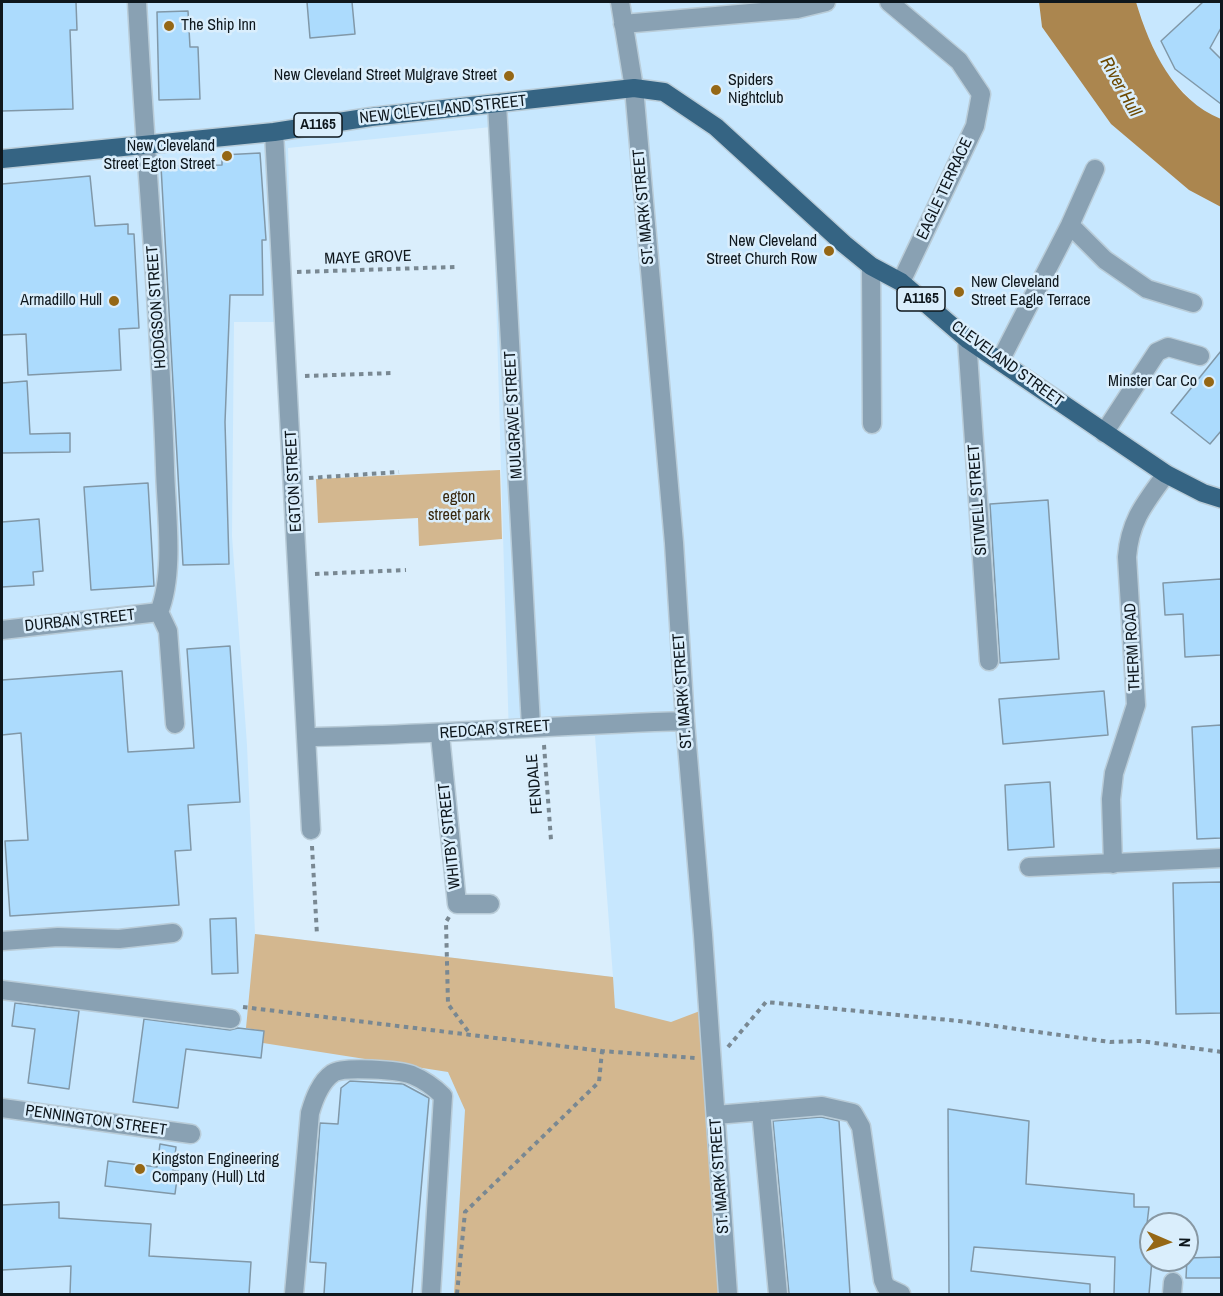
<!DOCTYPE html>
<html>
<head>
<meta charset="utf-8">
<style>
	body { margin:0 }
	#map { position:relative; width:1223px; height:1296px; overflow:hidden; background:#daeefc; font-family:"Archivo Narrow",sans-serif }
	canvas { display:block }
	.frame { position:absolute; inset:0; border:3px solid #0e171d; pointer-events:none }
	.north { position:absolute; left:1139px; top:1212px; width:60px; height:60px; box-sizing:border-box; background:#daeefc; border:2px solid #8898a3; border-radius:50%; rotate:92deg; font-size:16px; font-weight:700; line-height:24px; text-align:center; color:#0e171d }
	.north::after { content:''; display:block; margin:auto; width:21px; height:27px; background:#956715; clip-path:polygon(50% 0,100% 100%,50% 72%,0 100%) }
</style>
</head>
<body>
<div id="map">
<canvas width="1223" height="1296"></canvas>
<div class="frame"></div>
<div class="north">N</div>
</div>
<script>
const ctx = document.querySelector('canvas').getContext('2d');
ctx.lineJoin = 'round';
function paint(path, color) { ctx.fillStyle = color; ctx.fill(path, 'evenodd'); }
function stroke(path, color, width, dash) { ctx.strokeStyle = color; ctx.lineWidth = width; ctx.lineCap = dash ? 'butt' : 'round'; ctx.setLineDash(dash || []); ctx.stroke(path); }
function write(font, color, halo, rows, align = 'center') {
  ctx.font = font + ' "Archivo Narrow",sans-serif'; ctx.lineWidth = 5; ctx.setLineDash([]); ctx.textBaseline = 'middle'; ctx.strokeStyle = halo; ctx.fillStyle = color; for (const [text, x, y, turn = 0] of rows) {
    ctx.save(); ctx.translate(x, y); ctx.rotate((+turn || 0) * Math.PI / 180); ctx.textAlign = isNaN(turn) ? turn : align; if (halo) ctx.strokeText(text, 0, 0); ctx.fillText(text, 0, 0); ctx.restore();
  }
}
paint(new Path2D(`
	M2 2H1039L1042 27 1111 124 1189 190 1221 207V1294H2ZM491 127 509 738 595 736 613 977 255 934 247 745 232 536 234 322H292L288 148ZM1151 1224H1187V1260H1151Z
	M1136 2H1221V119L1202 112 1164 71 1147 34Z`), '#c7e7fe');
paint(new Path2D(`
	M500 470 502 539 419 546 418 518 318 523 316 479Z
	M255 934 613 977 615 1008 671 1022 713 1006 729 1294H454L465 1110 448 1072 263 1043 264 1031 246 1028Z`), '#d3b78f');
paint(new Path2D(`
	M1039 2H1136C1150 49 1174 100 1221 119V207L1189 190 1111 124 1042 27Z`), '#ab864f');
const building = new Path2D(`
	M2 2H76L77 30H70L73 109 2 111Z
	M307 2H352L355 34 310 38Z
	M1203 2H1221V28L1210 48 1221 59V104L1175 69 1161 41Z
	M188 11 190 47H198L200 99 159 100 157 12Z
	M260 153 266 240H262L263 295H230L225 422 229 564 183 565 161 166 222 165V155Z
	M90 176 95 226 128 224V234H134L139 328 119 329 121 370 28 375 26 334 2 335V184Z
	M1221 351V431L1210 444 1171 413Z
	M27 381 30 434 70 433V452L2 453V383Z
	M148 483 154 586 91 590 84 487Z
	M1048 500 1059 659 1000 663 990 504Z
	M39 519 43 571 33 572 34 585 2 587V522Z
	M1221 579V655L1185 657 1183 614 1165 615 1163 583Z
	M230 646 240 802 188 805 191 850 175 851 179 905 10 916 5 841 28 840 21 733 2 735V680L122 671 128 752 194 748 187 649Z
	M1104 691 1108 735 1003 744 999 699Z
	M1221 725V838L1197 839 1192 727Z
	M1050 782 1054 847 1008 850 1005 785Z
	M1221 882V1013L1176 1014 1173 883Z
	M236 918 238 973 212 974 210 919Z
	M15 1003 79 1011 69 1089 28 1083 35 1029 12 1026Z
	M144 1019 230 1030 238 1028 264 1031 261 1058 186 1049 178 1108 133 1102Z
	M350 1081 403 1084 429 1098 412 1294H324L326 1263 310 1262 320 1123 338 1124 341 1088Z
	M948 1109 1029 1121 1026 1184 1134 1194V1207H1149L1144 1249H1151L1152 1260 1149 1294H1114L1115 1257 974 1247 971 1271 1090 1284V1294H949Z
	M821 1117 839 1121 850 1294H789L773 1121Z
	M160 1144 176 1147 173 1171H178L175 1194 105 1186 108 1161 157 1167Z
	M59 1202V1218L151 1224 149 1256 251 1262 249 1294H70L71 1266 2 1270V1205Z
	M1221 1257V1278H1186L1187 1258Z`);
paint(building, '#acdbfd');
stroke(building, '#8198a8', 1.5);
const minor = new Path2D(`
	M137 2C145 157 160 312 165 468 166 511 175 573 159 612
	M620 2 634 88 674 543 685 721 703 935 728 1294
	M889 2 959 61 981 94 975 126 901 282
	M623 24 797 9 826 2
	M497 104 531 726
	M274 132 311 830
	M1070 225 1105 260 1147 289 1193 303
	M871 266 872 424
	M967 339 989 661
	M1000 361 1070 225 1095 169
	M1104 433 1157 352 1168 347 1200 356
	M159 612 168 631 175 724
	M2 630 159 612
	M440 735 457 904H490
	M306 737C432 735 558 725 685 721
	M1113 864 1111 799 1114 773 1136 705 1127 557C1130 520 1145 503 1166 474
	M1029 867 1222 858
	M2 941 58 937 119 939 173 933
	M2 990 231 1019
	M2 1108 191 1134
	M761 1111 778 1294
	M716 1115 822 1106 853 1113 861 1127 883 1280 886 1287 901 1294
	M294 1294 310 1113C314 1099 320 1082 333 1073 344 1066 399 1070 412 1075 424 1080 434 1087 443 1096L431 1294
	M1172 1294 1173 1282`);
const major = new Path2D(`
	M2 159 274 132 371 117 634 88 664 92 716 127 844 244 871 266 901 282 967 339 1166 474 1203 493 1222 499`);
stroke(minor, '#b9ccd8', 21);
stroke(major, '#b9ccd8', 21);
stroke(new Path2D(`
	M297 272 455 267
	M305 376 393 373
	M309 478 399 472
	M315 574 406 570
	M544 745 551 840
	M312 846 317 935
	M449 917 446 922 448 1004 470 1034
	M243 1007 602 1051 695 1058
	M728 1047 766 1002 959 1021 1110 1042 1140 1041 1222 1052
	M457 1294 465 1212 599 1082 602 1051`), '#798892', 4, [4.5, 4.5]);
stroke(minor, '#89a1b3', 18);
stroke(major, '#356483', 18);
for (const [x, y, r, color] of [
	[169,26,6,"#956715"],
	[509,76,6,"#956715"],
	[716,90,6,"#956715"],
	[227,156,6,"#956715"],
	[829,251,6,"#956715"],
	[959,292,6,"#956715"],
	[114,301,6,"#956715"],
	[1209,382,6,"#956715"],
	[140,1169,6,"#956715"]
]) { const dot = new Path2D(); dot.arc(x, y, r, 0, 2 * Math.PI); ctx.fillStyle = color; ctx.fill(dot); stroke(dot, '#daeefc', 2); }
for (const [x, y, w] of [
	[318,125,48],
	[921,299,48]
]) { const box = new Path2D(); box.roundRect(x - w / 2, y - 12, w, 24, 4.5); ctx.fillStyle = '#daeefc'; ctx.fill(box); stroke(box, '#0e171d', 1.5); }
write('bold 15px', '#0e171d', null, [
	["A1165",318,125],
	["A1165",921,299]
]);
write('16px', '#0e171d', '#daeefc', [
	["The Ship Inn",181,26,"left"],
	["New Cleveland Street Mulgrave Street",497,76],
	["Spiders",728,81,"left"],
	["Nightclub",728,99,"left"],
	["New Cleveland",215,147],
	["Street Egton Street",215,165],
	["New Cleveland",817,242],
	["Street Church Row",817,260],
	["New Cleveland",971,283,"left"],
	["Street Eagle Terrace",971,301,"left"],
	["Armadillo Hull",102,301],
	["Minster Car Co",1197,382],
	["Kingston Engineering",152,1160,"left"],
	["Company (Hull) Ltd",152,1178,"left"]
], 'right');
write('16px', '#0e171d', '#daeefc', [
	["NEW CLEVELAND STREET",443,110,-6],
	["EAGLE TERRACE",945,189,-65],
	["ST. MARK STREET",644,207,-95],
	["MAYE GROVE",368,258,-2],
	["HODGSON STREET",157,307,-94],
	["CLEVELAND STREET",1007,364,36],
	["MULGRAVE STREET",514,415,-93],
	["EGTON STREET",294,481,-93],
	["SITWELL STREET",978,500,-94],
	["DURBAN STREET",80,621,-6],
	["THERM ROAD",1133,647,-93],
	["ST. MARK STREET",683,691,-94],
	["REDCAR STREET",495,730,-4],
	["FENDALE",535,784,-95],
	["WHITBY STREET",450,836,-96],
	["PENNINGTON STREET",96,1121,8],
	["ST. MARK STREET",720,1176,-94]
]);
write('16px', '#37270d', '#daeefc', [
	["egton",459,498],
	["street park",459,516]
]);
write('italic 18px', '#6c4800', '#daeefc', [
	["River Hull",1120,87,61]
]);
</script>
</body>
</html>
